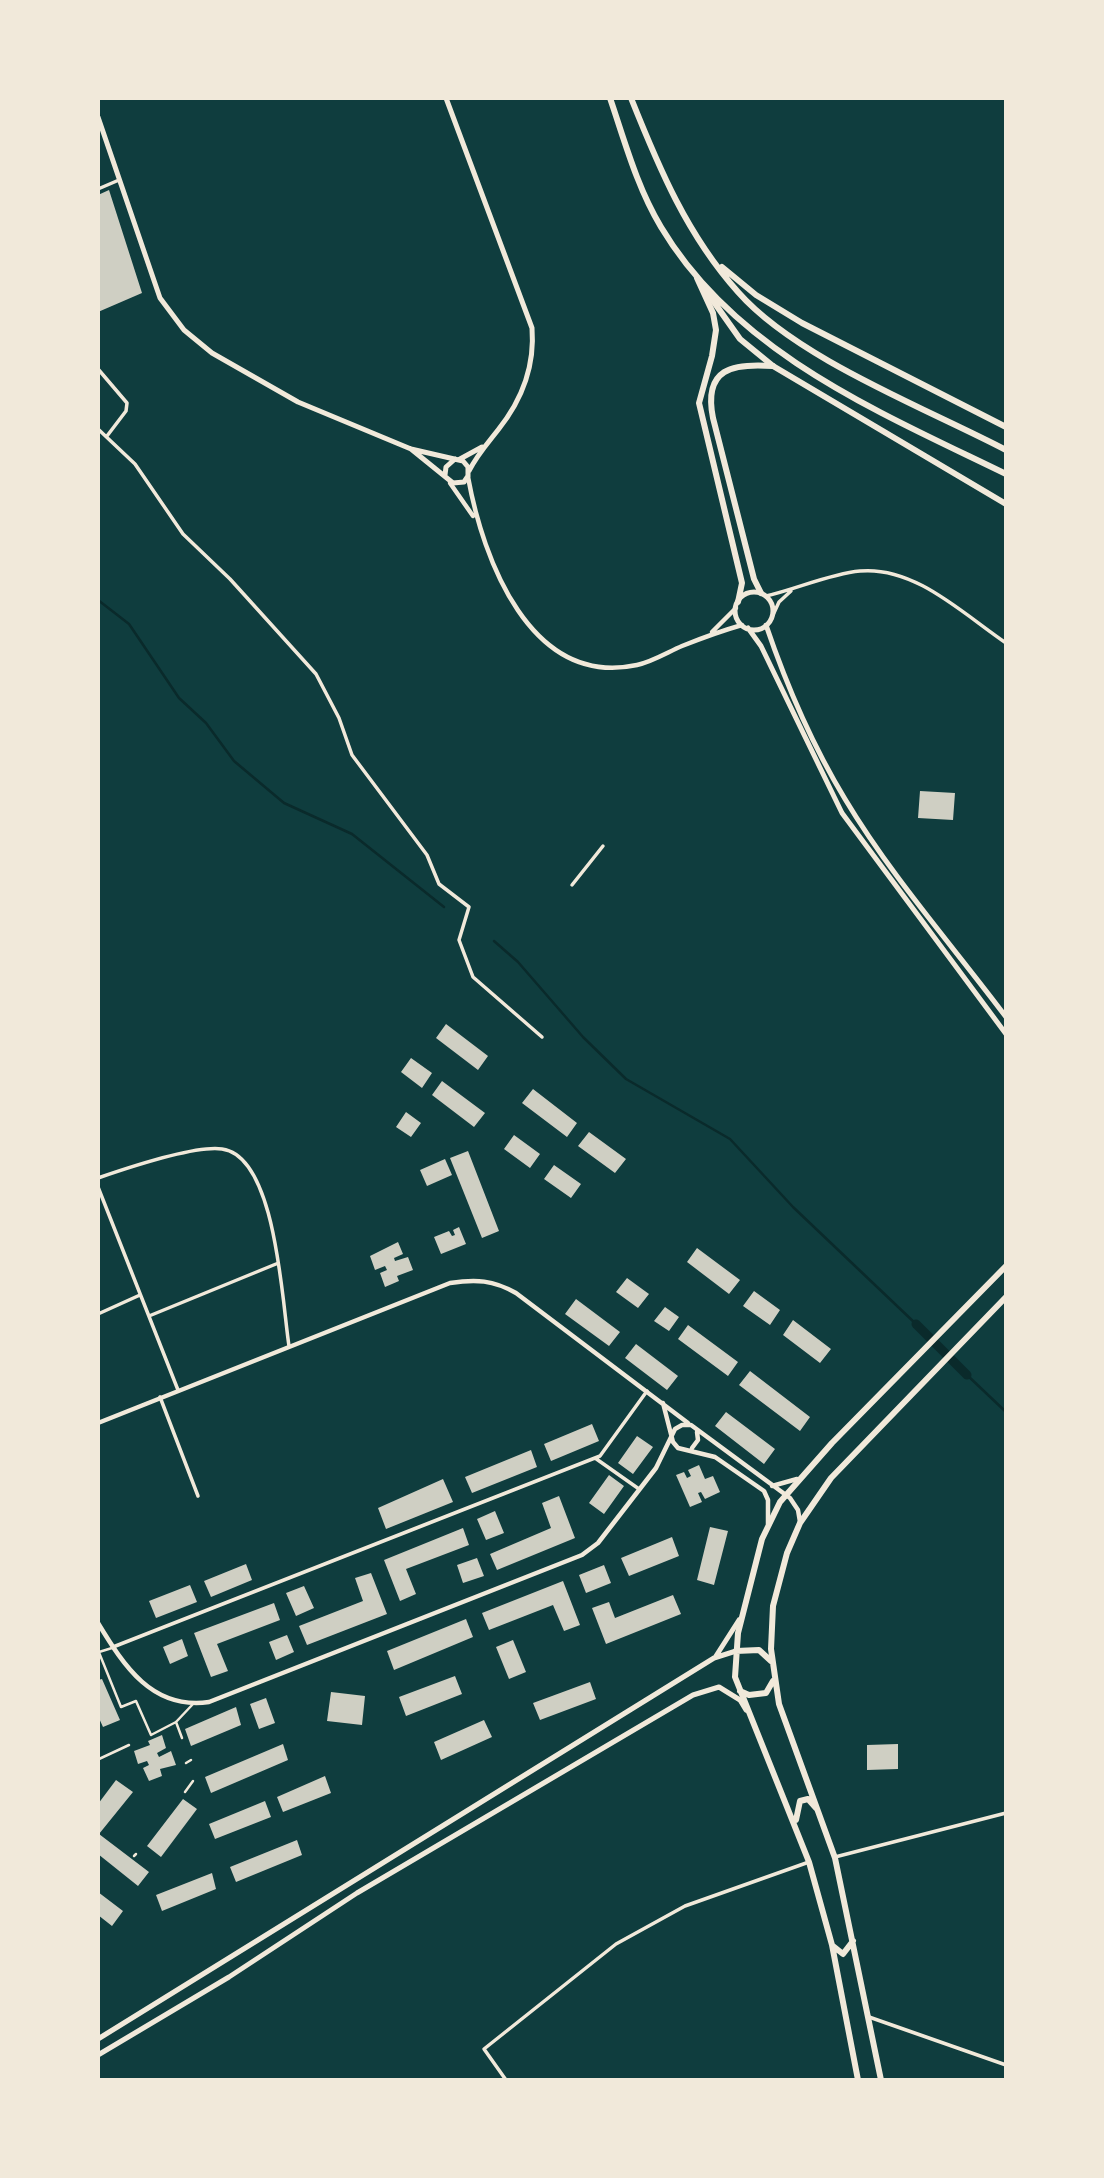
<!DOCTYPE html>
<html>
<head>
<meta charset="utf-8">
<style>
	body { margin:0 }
	#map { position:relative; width:1104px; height:2178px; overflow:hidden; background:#0f3d3e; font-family:"Open Sans",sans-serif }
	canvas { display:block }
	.frame { position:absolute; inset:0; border:100px solid #f1e9da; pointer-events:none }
</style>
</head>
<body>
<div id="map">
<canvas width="1104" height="2178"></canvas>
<div class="frame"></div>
</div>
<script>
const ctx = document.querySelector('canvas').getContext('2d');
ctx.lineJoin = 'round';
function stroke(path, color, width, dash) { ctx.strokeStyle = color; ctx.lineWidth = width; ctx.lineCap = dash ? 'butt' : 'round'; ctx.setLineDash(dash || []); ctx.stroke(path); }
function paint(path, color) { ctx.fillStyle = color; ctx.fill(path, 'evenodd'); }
stroke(new Path2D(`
	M98 600 129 624 179 698 206 723 234 761 284 803 352 834 444 907
	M494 941 518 962 583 1037 626 1079 730 1139 793 1207 916 1324
	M967 1375 1006 1412`), '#0a2a2b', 2.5);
stroke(new Path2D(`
	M916 1324 967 1375`), '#0a2a2b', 9);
paint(new Path2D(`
	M109 190 142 293 98 312V195Z
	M920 791 955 793 953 820 918 818Z
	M446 1024 488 1056 478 1070 436 1038Z
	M411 1058 432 1073 422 1088 401 1072Z
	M442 1081 485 1113 474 1127 432 1095Z
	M533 1089 577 1123 567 1137 522 1103Z
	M406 1112 421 1123 411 1137 396 1127Z
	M589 1132 626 1159 615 1173 578 1146Z
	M514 1135 540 1154 530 1168 504 1149Z
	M468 1151 499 1231 482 1238 450 1158Z
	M445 1159 452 1175 427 1186 420 1170Z
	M554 1165 581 1184 571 1198 544 1179Z
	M459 1227 466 1244 441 1254 434 1237 449 1231 452 1236 455 1235 453 1230Z
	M398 1242 403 1254 394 1258 395 1261 408 1257 413 1270 397 1276 399 1281 385 1287 380 1273 387 1270 385 1266 375 1270 370 1256Z
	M697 1248 740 1280 729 1294 687 1262Z
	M627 1278 649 1294 638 1308 616 1292Z
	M754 1291 780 1310 770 1325 743 1306Z
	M576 1299 620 1332 609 1346 565 1314Z
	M665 1307 679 1317 669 1331 654 1321Z
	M793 1320 831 1349 820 1363 783 1335Z
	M688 1325 738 1362 728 1376 678 1339Z
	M636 1344 678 1376 667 1390 625 1358Z
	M750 1371 810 1417 800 1431 739 1385Z
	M726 1412 775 1449 764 1464 715 1426Z
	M592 1424 599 1441 551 1461 544 1444Z
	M637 1436 653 1447 633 1474 618 1463Z
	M531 1450 537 1467 472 1493 465 1477Z
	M699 1465 705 1479 713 1476 720 1492 705 1499 701 1492 698 1493 702 1502 690 1507 676 1475 684 1472 687 1478 691 1476 688 1470Z
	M609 1475 624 1486 604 1514 589 1503Z
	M443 1479 453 1502 386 1529 378 1508Z
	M559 1496 575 1538 497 1570 490 1554 551 1528 542 1503Z
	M495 1511 504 1533 486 1540 477 1519Z
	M710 1527 728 1531 714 1585 697 1580Z
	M463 1528 469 1545 406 1569 416 1594 400 1601 384 1560Z
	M672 1537 679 1556 629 1576 621 1558Z
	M477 1558 484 1576 463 1583 457 1565Z
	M246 1564 252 1580 211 1597 204 1581Z
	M604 1565 611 1583 586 1593 579 1575Z
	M371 1573 387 1614 307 1645 299 1626 363 1601 355 1578Z
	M563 1581 580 1625 564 1631 553 1605 489 1630 482 1613Z
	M190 1585 197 1602 156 1618 149 1601Z
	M304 1586 314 1608 296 1616 286 1593Z
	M673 1595 681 1614 606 1644 592 1608 609 1602 615 1618Z
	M274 1603 280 1620 217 1644 228 1671 211 1677 194 1633Z
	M466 1619 473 1637 394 1670 387 1651Z
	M287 1635 294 1652 276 1660 269 1642Z
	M182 1639 188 1656 170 1664 163 1647Z
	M513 1640 526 1672 509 1679 496 1647Z
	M455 1676 462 1694 406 1716 399 1697Z
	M102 1679 120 1720 103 1727 98 1716V1680Z
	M590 1682 596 1699 540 1720 533 1703Z
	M331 1692 365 1696 362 1725 327 1721Z
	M266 1698 275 1723 259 1729 250 1704Z
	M236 1707 241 1725 191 1746 185 1729Z
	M484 1720 492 1737 441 1760 434 1742Z
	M162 1735 166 1748 157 1753 159 1757 171 1751 176 1765 160 1769 162 1776 149 1781 143 1768 149 1765 147 1761 138 1764 134 1751 150 1745 148 1741Z
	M283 1744 288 1760 211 1793 205 1777Z
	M898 1744V1769L867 1770V1745Z
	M325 1776 331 1793 283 1812 277 1797Z
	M116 1780 133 1792 99 1834 149 1872 138 1886 98 1854V1804Z
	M183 1799 197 1809 161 1857 147 1846Z
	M265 1801 271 1817 215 1839 209 1824Z
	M297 1840 302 1855 236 1882 230 1867Z
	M212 1873 216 1889 162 1911 156 1895Z
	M98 1892 123 1911 112 1926 98 1915Z`), '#cfcfc3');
stroke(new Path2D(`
	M98 1650 121 1707 136 1701 151 1735 176 1722 193 1704
	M99 1652 112 1648
	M176 1722 182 1738
	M99 1759 129 1745
	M186 1763 191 1760
	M185 1792 193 1781
	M134 1856 136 1854`), '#f1e9da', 2.5);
stroke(new Path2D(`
	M98 189 119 180
	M98 369 127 403 126 411 107 436
	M98 429 135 464 183 534 230 579 316 674 339 718 352 755 427 855 439 884 469 907 459 940 473 977 542 1037
	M766 596C797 589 829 574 860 571 915 566 963 614 1006 643
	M773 615 779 602 791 591
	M572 885 603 846
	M98 1178C127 1168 195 1145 222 1149 276 1156 282 1301 289 1346
	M98 1187 178 1390
	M98 1314 140 1295
	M149 1316 276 1264
	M160 1397 198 1496
	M595 1458 639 1489
	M113 1647 600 1456 647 1391
	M835 1857 1006 1813
	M869 2017 1006 2065
	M506 2080 484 2049 616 1944 685 1906 809 1862`), '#f1e9da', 3.5);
stroke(new Path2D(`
	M468 477C483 559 530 688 637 665 652 662 668 652 682 646 702 638 721 631 742 625
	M450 483 473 516
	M712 632 736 608
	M663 1403 673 1442 678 1448 715 1457 764 1491 768 1500V1524
	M98 1423 450 1283C476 1279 493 1280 516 1293L688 1423
	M692 1448 698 1440 697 1432
	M772 1486 797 1479
	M98 1623C124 1666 152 1710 209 1702L582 1555 598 1543 639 1490 656 1468 675 1429 682 1425H691L790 1498 798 1510 800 1522`), '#f1e9da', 4.5);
stroke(new Path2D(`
	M446 98 532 328C535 366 522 400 498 430 487 444 477 455 469 471
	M98 117 160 298 184 330 212 353 298 402 411 449 463 461 468 467V476L464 482 453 483 411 449
	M460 459 482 447
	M445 475 446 467 455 459
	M735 611a19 19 0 1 1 38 0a19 19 0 1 1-38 0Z
	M766 625C786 684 813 746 845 799 891 876 952 945 1006 1017
	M748 628 761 646 842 813 1006 1034
	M716 1656 739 1620
	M98 2039 714 1658 736 1651
	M98 2055 229 1977 357 1893 693 1695 719 1687 740 1700 746 1710`), '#f1e9da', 5);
stroke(new Path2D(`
	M697 278 713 313 716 330 712 356 699 403 742 583 738 602
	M761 593 754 579 713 418C703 368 733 363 773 366
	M736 1651 759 1650 771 1661
	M740 1691 749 1695 766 1693 773 1681
	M796 1820 800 1801 808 1799 816 1808
	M833 1946 843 1954 853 1941
	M858 2080 832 1945 809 1862 735 1677 738 1633 762 1539 780 1502 832 1443 1006 1266
	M881 2080 835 1858 779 1704 771 1649 773 1606 787 1553 800 1523 831 1478 1006 1297`), '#f1e9da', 6);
stroke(new Path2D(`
	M610 98C625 142 637 187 661 227 736 353 879 412 1006 474
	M631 98C659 168 687 235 738 292 797 359 926 408 1006 450
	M722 267 756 295 802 323 1006 427
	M704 288 740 339 773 366 1006 504`), '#f1e9da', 6);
</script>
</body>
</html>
